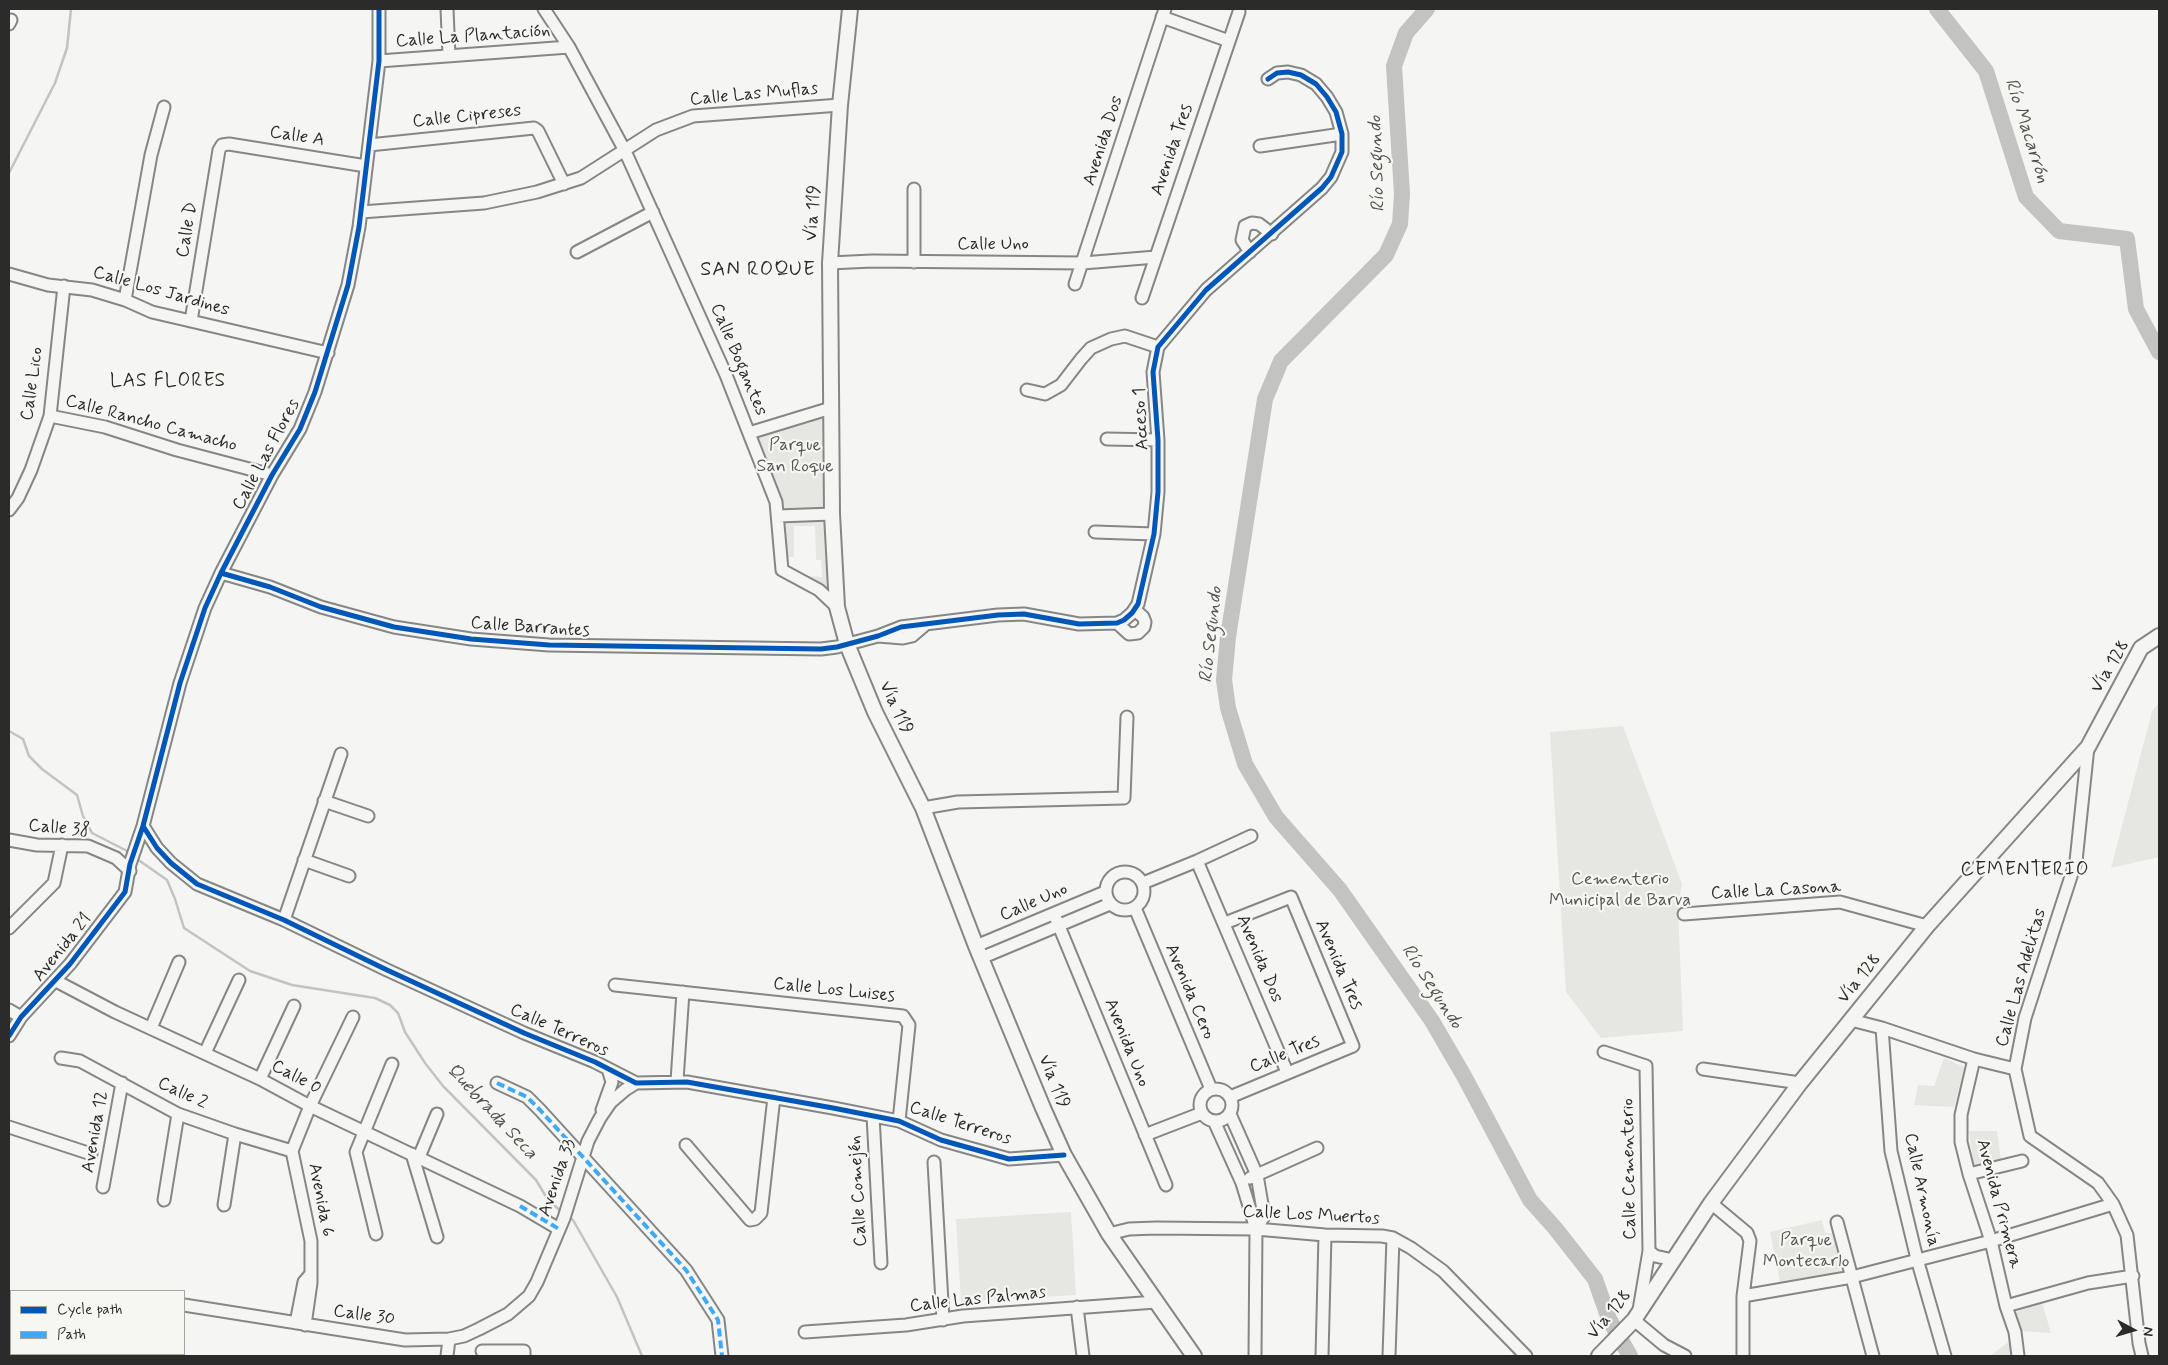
<!DOCTYPE html>
<meta charset="utf-8">
<style>
body{margin:0}
#map{position:relative;width:2168px;height:1365px;overflow:hidden;background:#f5f5f3;font-family:Mynerve,sans-serif}
canvas{display:block}
.frame{position:absolute;inset:0;border:10px solid #2b2b2b;pointer-events:none}
.legend{position:absolute;left:10px;top:1290px;width:175px;height:65px;box-sizing:border-box;background:#f6f6f2;border:1px solid #a5a5a2;margin:0;padding:6px 9px;list-style:none;font-size:15px;color:#2b2b2b}
.legend li{display:flex;align-items:center;gap:10px;height:25px}
.legend b{width:25px;border:1px solid #a5a5a2}
.north{position:absolute;left:2108px;top:1305px;width:50px;height:50px;-webkit-text-stroke:4px #f6f6f2;paint-order:stroke;rotate:96deg;font-size:14px;font-weight:700;line-height:20px;text-align:center;color:#2b2b2b}
.north::after{content:'';display:block;margin:auto;width:18px;height:22px;background:#2b2b2b;clip-path:polygon(50% 0,100% 100%,50% 72%,0 100%)}
</style>
<div id="map">
<canvas width="2168" height="1365"></canvas>
<div class="frame"></div>
<ul class="legend">
<li><b style="height:6px;background:#0057b8"></b>Cycle path</li>
<li><b style="height:6px;background:#3fa9f5"></b>Path</li>
</ul>
<div class="north">N</div>
</div>
<script>
const ctx = document.querySelector('canvas').getContext('2d');
ctx.lineJoin = 'round';
function paint(path, color) {
  ctx.fillStyle = color;
  ctx.fill(path, 'evenodd');
}
function toPath(rows) {
  const path = new Path2D();
  for (const r of rows) {
    if (r.length === 3) {
      path.moveTo(r[0] + r[2], r[1]);
      path.arc(r[0], r[1], r[2], 0, 2 * Math.PI);
      continue;
    }
    path.moveTo(r[0], r[1]);
    for (let i = 2; i < r.length; i += 2) path.lineTo(r[i], r[i + 1]);
  }
  return path;
}
function trace(path, color, width, dash) {
  ctx.strokeStyle = color;
  ctx.lineWidth = width;
  ctx.lineCap = dash ? 'butt' : 'round';
  ctx.setLineDash(dash || []);
  ctx.stroke(path);
}
function drawText(font, color, halo, rows, align = 'center') {
  ctx.font = font + ' Mynerve,sans-serif';
  ctx.lineWidth = 4.5;
  ctx.setLineDash([]);
  ctx.textBaseline = 'middle';
  ctx.strokeStyle = halo;
  ctx.fillStyle = color;
  for (const [text, x, y, turn = 0] of rows) {
    ctx.save();
    ctx.translate(x, y);
    ctx.rotate((+turn || 0) * Math.PI / 180);
    ctx.textAlign = isNaN(turn) ? turn : align;
    if (halo) ctx.strokeText(text, 0, 0);
    ctx.fillText(text, 0, 0);
    ctx.restore();
  }
}
paint(toPath([
 [825,416,826,512,783,513,757,435],
 [781,519,828,519,829,592,790,574,784,569],
 [794,526,815,526,816,560,821,560,822,577,794,575,794,569,786,567,785,557,794,557],
 [2159,703,2159,857,2111,868,2152,711],
 [1623,726,1682,884,1678,906,1683,1031,1601,1038,1566,992,1550,732],
 [1944,1058,1964,1067,1964,1069,1954,1107,1914,1105,1918,1085,1934,1086],
 [1969,1131,1997,1131,2001,1160,1974,1167],
 [1071,1212,1076,1295,961,1302,956,1219],
 [1822,1220,1825,1232,1833,1234,1841,1267,1839,1272,1780,1282,1770,1232],
 [2042,1302,2051,1333,2020,1331,2015,1315,2016,1312],
 [2011,1340,2013,1356,1990,1356]
]), '#e6e6e2');
trace(toPath([
 [9,173,55,83,67,48,71,9],
 [9,731,23,739,29,756,42,769,77,795,83,816,92,833,131,853],
 [137,859,167,880,175,899,184,928,250,971,292,985,375,998,390,1005,398,1013,405,1032,425,1063,443,1086,536,1180,548,1200,563,1213],
 [567,1216,573,1220,617,1297,642,1356]
]), '#c3c3c1', 2.5);
trace(toPath([
 [1427,9,1406,33,1394,66,1402,194,1400,224,1386,255,1281,361,1265,399,1228,637,1224,680,1228,708,1245,764,1276,817,1340,890,1432,1021,1464,1076,1530,1200,1555,1228,1595,1279,1609,1319,1630,1356],
 [1937,9,1986,71,2026,197,2059,231,2127,239,2136,309,2159,352]
]), '#c3c3c1', 16);
const minor = toPath([
 [447,9,449,56],
 [544,9,569,47,625,151,726,375,776,502,782,570,819,590,837,607],
 [1162,17,1229,41],
 [9,24,11,20],
 [379,61,569,47],
 [369,145,534,128,538,131,564,184],
 [1260,146,1342,134],
 [361,212,484,203,537,192,581,178,656,130,693,116,840,105],
 [577,252,653,212],
 [1250,252,1242,240,1245,226,1252,223,1259,224,1272,234],
 [914,262,914,189],
 [830,263,872,261,1083,263,1156,257],
 [9,274,48,285,92,290,125,300,152,312,328,353],
 [1075,284,1165,9],
 [1142,298,1239,12],
 [125,300,151,155,164,107],
 [191,321,219,150,222,145,229,144,366,166],
 [1027,390,1045,394,1061,385,1081,359,1091,348,1111,339,1125,336,1158,347],
 [50,416,105,427,177,450,272,475],
 [749,433,831,408],
 [1107,439,1158,440],
 [9,510,18,498,31,470,50,416,64,286],
 [778,516,832,514],
 [1095,532,1154,534],
 [221,573,270,587,321,607,394,627,471,639,549,645,821,649,837,647,878,636,901,627,998,615,1024,614,1079,624,1117,623,1124,620,1132,613,1138,604,1154,534,1158,492,1158,440,1153,372,1158,347,1206,290,1322,188,1331,177,1342,152,1342,134,1336,112,1327,97,1316,84,1301,75,1288,72,1277,73,1268,79],
 [1117,623,1129,634,1138,633,1144,627,1145,622,1143,617,1135,610],
 [878,636,903,638,912,636,926,624],
 [2088,747,2076,861,2025,1018,2015,1069,2030,1136,2098,1183,2113,1204,2127,1235,2139,1343,2142,1356],
 [324,801,368,816],
 [923,808,958,802,1124,798,1127,717],
 [143,826,157,848,171,863,197,884,284,920,387,970,524,1033,595,1062,636,1083,687,1082,833,1108,899,1121,941,1140,1009,1159,1064,1155],
 [9,840,37,845,88,846,116,858,130,871],
 [304,860,349,876],
 [1197,861,1287,1072],
 [1125,891,19],
 [1143,883,1197,861,1251,836],
 [1135,908,1211,1089],
 [1054,914,1166,1185],
 [1684,914,1840,902,1927,926],
 [284,920,341,754],
 [1225,923,1291,897,1353,1046,1230,1097],
 [9,928,54,883,62,845],
 [976,946,1105,892],
 [981,958,1110,904],
 [56,981,115,1012,260,1079,310,1106,520,1206,559,1229],
 [615,985,903,1016,909,1025,899,1121],
 [9,1010,21,1017],
 [1851,1020,1882,1028,1974,1059,2015,1069],
 [151,1028,179,962],
 [1882,1028,1891,1151,1917,1259,1945,1356],
 [9,1036,21,1017,70,964,125,892,130,864,143,826,180,683,205,608,221,573,272,475,300,429,315,392,348,285,359,227,379,61,379,9],
 [1604,1052,1646,1066,1649,1251,1639,1310],
 [205,1053,239,980],
 [61,1058,80,1061,178,1114,235,1134,292,1151],
 [1974,1059,1961,1115,1961,1142,1969,1174,1991,1241,2006,1306,2015,1332,2018,1356],
 [1703,1069,1800,1083],
 [260,1079,294,1006],
 [677,1081,683,992],
 [497,1083,527,1097,540,1110,686,1270,718,1320,722,1356],
 [1216,1105,16],
 [602,1110,612,1082,608,1069],
 [1230,1114,1257,1175,1264,1216,1256,1229],
 [873,1116,881,1263],
 [1214,1121,1242,1183,1256,1229,1255,1356],
 [9,1127,91,1154],
 [1145,1135,1202,1113],
 [686,1145,750,1220,755,1219,761,1213,774,1097],
 [412,1154,437,1237],
 [419,1157,437,1114],
 [934,1162,943,1320],
 [1969,1174,2022,1161],
 [1250,1178,1317,1148],
 [103,1187,122,1083],
 [164,1200,178,1114],
 [1711,1203,1747,1233,1750,1241,1743,1296,1743,1356],
 [224,1205,235,1134],
 [1837,1222,1873,1356],
 [376,1234,356,1152,392,1064],
 [1109,1234,1129,1229,1156,1228,1256,1229,1325,1235,1382,1236,1393,1238,1411,1248,1443,1271,1526,1356],
 [1649,1251,1655,1256,1673,1260],
 [1743,1296,1852,1277,1991,1241,2113,1204],
 [184,1305,405,1340,449,1339,464,1336,479,1329,508,1314,529,1296,537,1282,564,1218,588,1141,600,1118,611,1102,625,1090,636,1083],
 [2006,1306,2088,1283,2133,1276],
 [1077,1307,1083,1356],
 [9,1312,11,1312],
 [1634,1320,1664,1345,1685,1356],
 [296,1323,304,1282,310,1275],
 [305,1325,311,1283,311,1241,292,1151,310,1106,353,1017],
 [805,1332,906,1325,963,1316,1156,1302],
 [482,1351,524,1351,524,1356],
 [154,1354,154,1356],
 [447,1356,449,1339],
 [1322,1356,1325,1235],
 [1389,1356,1393,1238]
]);
const major = toPath([
 [850,9,840,105,830,263,832,514,837,607,847,644,856,666,875,712,923,808,976,946,1043,1108,1064,1155,1109,1234,1194,1356],
 [1599,1356,1634,1320,1711,1203,1800,1083,1927,926,2088,747,2141,648,2159,636]
]);
trace(minor, '#868685', 15);
trace(major, '#868685', 18);
trace(minor, '#f5f5f3', 11);
trace(major, '#f5f5f3', 14);
trace(toPath([
 [497,1083,527,1097,540,1110,686,1270,718,1320,722,1356],
 [520,1206,559,1229]
]), '#3fa9f5', 4, [8, 4]);
trace(toPath([
 [221,573,270,587,321,607,394,627,471,639,549,645,821,649,837,647,878,636,901,627,998,615,1024,614,1079,624,1117,623,1124,620,1132,613,1138,604,1154,534,1158,492,1158,440,1153,372,1158,347,1206,290,1322,188,1331,177,1342,152,1342,134,1336,112,1327,97,1316,84,1301,75,1288,72,1277,73,1268,79],
 [143,826,157,848,171,863,197,884,284,920,387,970,524,1033,595,1062,636,1083,687,1082,833,1108,899,1121,941,1140,1009,1159,1064,1155],
 [9,1036,21,1017,70,964,125,892,130,864,143,826,180,683,205,608,221,573,272,475,300,429,315,392,348,285,359,227,379,61,379,9]
]), '#0057b8', 5);
drawText('18px', '#2b2b2b', '#f6f6f2', [
 ["Calle La Plantación",473,37,-4],
 ["Calle Las Muflas",754,95,-5],
 ["Calle Cipreses",467,117,-6],
 ["Calle A",297,137,9],
 ["Avenida Dos",1104,141,-72],
 ["Avenida Tres",1173,150,-71],
 ["Vía 119",814,213,-86],
 ["Calle D",188,230,-81],
 ["Calle Uno",993,245],
 ["Calle Los Jardines",161,292,16],
 ["Calle Bogantes",738,360,67],
 ["Calle Lico",33,384,-82],
 ["Acceso 1",1142,419,-93],
 ["Calle Rancho Camacho",151,424,15],
 ["Calle Las Flores",267,455,-62],
 ["Calle Barrantes",530,628,4],
 ["Vía 128",2111,667,-59],
 ["Vía 119",895,708,65],
 ["Calle 38",59,829,5],
 ["Calle La Casona",1776,891,-3],
 ["Calle Uno",1034,903,-23],
 ["Avenida 21",63,948,-51],
 ["Avenida Dos",1259,959,67],
 ["Avenida Tres",1338,965,67],
 ["Calle Las Adelitas",2022,978,-74],
 ["Vía 128",1860,979,-51],
 ["Calle Los Luises",834,991,6],
 ["Avenida Cero",1189,992,67],
 ["Calle Terreros",559,1031,24],
 ["Avenida Uno",1126,1043,68],
 ["Calle Tres",1285,1055,-22],
 ["Calle 0",296,1078,28],
 ["Vía 119",1053,1082,68],
 ["Calle 2",182,1094,25],
 ["Calle Terreros",960,1124,18],
 ["Avenida 12",96,1132,-80],
 ["Calle Cementerio",1630,1169,-91],
 ["Avenida 33",558,1178,-71],
 ["Calle Armonía",1921,1190,78],
 ["Calle Comején",859,1191,-93],
 ["Avenida 6",320,1200,79],
 ["Avenida Primera",1998,1204,75],
 ["Calle Los Muertos",1311,1216,3],
 ["Calle Las Palmas",978,1300,-6],
 ["Vía 128",1610,1315,-50],
 ["Calle 30",364,1316,8]
]);
drawText('18px', '#565656', '#f6f6f2', [
 ["Parque",795,446],
 ["San Roque",795,467],
 ["Cementerio",1620,880],
 ["Municipal de Barva",1620,901],
 ["Parque",1806,1241],
 ["Montecarlo",1806,1262]
]);
drawText('italic 19px', '#525251', '#f6f6f2', [
 ["Río Macarrón",2026,131,72],
 ["Río Segundo",1378,164,-92],
 ["Río Segundo",1212,635,-84],
 ["Río Segundo",1431,987,57],
 ["Quebrada Seca",491,1112,47]
]);
ctx.letterSpacing = '1px';
drawText('19px', '#2b2b2b', '#f6f6f2', [
 ["LAS FLORES",168,382],
 ["CEMENTERIO",2025,871]
]);
ctx.letterSpacing = '0px';
ctx.letterSpacing = '1px';
drawText('20px', '#2b2b2b', '#f6f6f2', [
 ["SAN ROQUE",758,271]
]);
ctx.letterSpacing = '0px';
</script>
